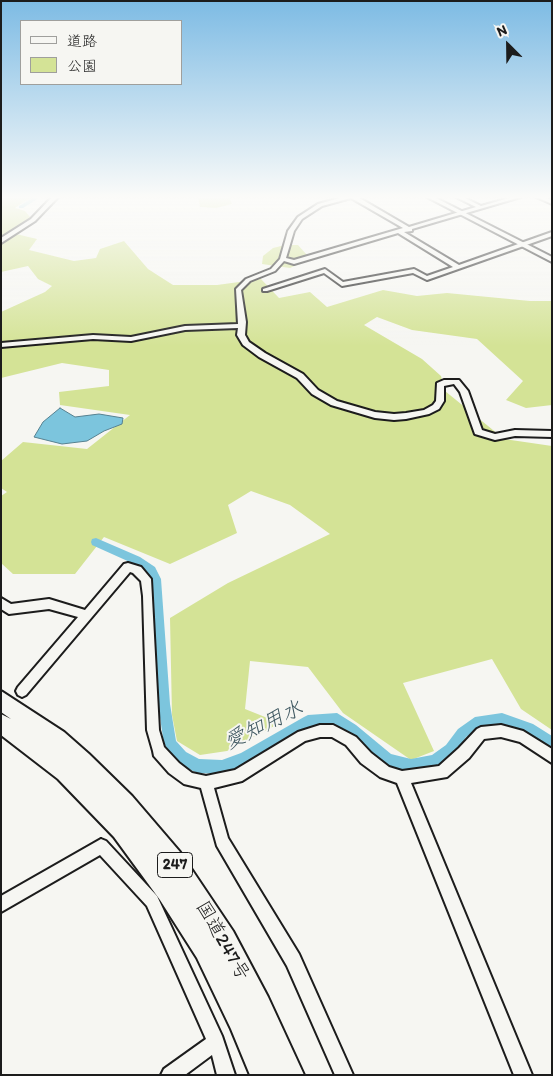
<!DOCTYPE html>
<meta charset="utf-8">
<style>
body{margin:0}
#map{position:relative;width:553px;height:1076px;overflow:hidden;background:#f6f6f2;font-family:Itim,"Klee One",sans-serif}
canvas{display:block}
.frame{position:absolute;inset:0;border:2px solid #1c1c1c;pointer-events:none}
.legend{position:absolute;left:20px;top:20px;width:162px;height:65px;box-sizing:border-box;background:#f6f6f2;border:1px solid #9f9f9c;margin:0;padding:6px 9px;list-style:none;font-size:15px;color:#1c1c1c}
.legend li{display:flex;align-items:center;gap:10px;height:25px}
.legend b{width:25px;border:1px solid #9f9f9c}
.north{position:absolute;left:483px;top:20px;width:50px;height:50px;-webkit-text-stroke:4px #f6f6f2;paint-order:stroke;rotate:337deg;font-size:14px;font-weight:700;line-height:20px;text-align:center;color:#1c1c1c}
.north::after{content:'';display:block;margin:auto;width:18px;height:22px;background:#1c1c1c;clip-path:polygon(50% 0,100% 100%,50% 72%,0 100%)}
</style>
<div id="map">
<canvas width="553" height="1076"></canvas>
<div class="frame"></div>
<ul class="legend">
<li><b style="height:6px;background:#f6f6f2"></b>道路</li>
<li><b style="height:14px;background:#d4e396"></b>公園</li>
</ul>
<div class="north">N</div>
</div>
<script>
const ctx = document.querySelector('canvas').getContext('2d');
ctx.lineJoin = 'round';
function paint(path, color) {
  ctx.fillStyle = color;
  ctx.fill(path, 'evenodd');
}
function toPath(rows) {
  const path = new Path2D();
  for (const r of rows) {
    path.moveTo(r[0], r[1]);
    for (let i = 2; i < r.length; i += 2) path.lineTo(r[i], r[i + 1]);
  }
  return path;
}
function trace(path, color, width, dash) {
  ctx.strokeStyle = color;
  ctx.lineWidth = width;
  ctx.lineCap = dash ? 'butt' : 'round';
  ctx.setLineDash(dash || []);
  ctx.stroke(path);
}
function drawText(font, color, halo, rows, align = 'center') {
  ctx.font = font + ' Itim,"Klee One",sans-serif';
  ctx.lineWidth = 4;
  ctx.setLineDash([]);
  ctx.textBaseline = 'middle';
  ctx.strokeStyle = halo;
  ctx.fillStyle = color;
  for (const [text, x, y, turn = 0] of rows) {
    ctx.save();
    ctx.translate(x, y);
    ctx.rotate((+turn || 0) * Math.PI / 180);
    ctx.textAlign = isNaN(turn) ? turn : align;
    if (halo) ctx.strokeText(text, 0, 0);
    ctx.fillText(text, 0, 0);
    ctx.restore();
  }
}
paint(toPath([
 [1,196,32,196,15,208,25,211,31,218,12,233,37,239,29,250,74,261,96,258,100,249,124,241,148,269,173,285,217,285,261,279,279,298,310,292,327,307,383,290,417,296,447,293,530,301,552,301,552,405,526,408,506,400,523,381,477,339,412,330,377,317,364,325,422,359,441,376,445,391,504,439,552,446,552,730,521,709,492,659,403,683,434,751,411,760,343,713,308,667,250,661,245,709,280,723,227,751,200,755,177,741,172,715,170,618,228,583,330,534,290,505,251,491,228,505,237,533,170,564,104,537,75,574,13,574,1,563,1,496,7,492,1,488,1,461,23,442,87,449,130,415,60,405,59,392,109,386,109,370,62,363,1,378,1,312,45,292,52,286,38,279,28,266,1,272],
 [198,196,229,196,232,204,216,208,200,207],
 [285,245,298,245,307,255,306,261,290,268,262,264,263,256,273,248]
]), '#d4e396');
const water = toPath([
 [60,408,75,417,99,414,123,418,122,424,104,431,87,441,62,444,34,437,43,422,60,408]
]);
paint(water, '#7cc5dd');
trace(water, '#568190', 1);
paint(toPath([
 [36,196,42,196,23,208,19,208,19,206,36,196],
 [96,538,140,557,155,567,161,579,170,704,176,741,186,752,199,759,222,760,241,753,304,717,308,715,337,713,356,725,391,754,411,759,432,755,446,745,458,729,475,717,502,713,533,724,552,736,552,750,525,733,502,725,481,727,466,737,456,753,440,766,411,773,382,764,348,733,335,725,310,727,250,763,222,774,198,773,193,771,176,762,164,744,158,704,151,579,147,573,132,563,92,545,91,542,92,539,96,538]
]), '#7cc5dd');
const minor = toPath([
 [347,196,356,196,409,227,476,207,454,196,461,196,481,206,516,196,524,196,412,229,412,231,404,232,459,265,552,232,552,236,427,280,413,273,342,286,324,273,267,291,263,291,263,289,325,269,343,282,414,269,427,276,453,267,398,233,294,264,284,261,275,271,250,281,241,290,246,322,245,335,249,342,265,353,303,374,318,390,337,401,375,412,394,414,406,413,424,410,433,405,436,401,437,383,444,380,459,380,468,391,482,430,495,434,515,430,552,431,552,437,515,436,495,440,475,434,460,392,454,384,444,386,444,401,439,409,429,414,406,419,394,420,375,418,331,405,312,394,297,378,259,357,243,345,237,335,238,328,185,330,131,341,93,339,1,347,1,343,93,335,131,337,185,326,238,324,236,289,246,279,271,269,280,259,288,231,298,217,318,204,347,196],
 [351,198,403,228,294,260,286,258,294,231,302,219,322,206,351,198],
 [534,196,541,196,552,200,552,204,534,196],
 [128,563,141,567,151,579,159,730,164,747,179,763,192,773,206,776,235,770,298,732,320,725,333,725,356,737,371,753,389,767,402,771,439,766,459,748,477,729,481,727,501,725,523,731,552,749,552,763,520,742,501,737,484,739,469,758,447,777,411,783,532,1075,514,1075,397,783,380,777,361,763,346,745,332,737,320,737,305,741,242,781,214,788,228,838,299,954,353,1075,335,1075,287,966,217,846,201,788,184,784,169,773,154,756,153,751,147,730,143,596,141,581,133,573,130,572,26,695,22,697,18,695,16,691,18,687,78,617,49,609,9,614,1,609,1,598,11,604,49,599,85,610,124,564,128,563],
 [101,839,106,841,157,896,222,1036,235,1075,217,1075,212,1055,185,1075,161,1075,164,1069,206,1039,147,906,100,855,1,912,1,896,101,839]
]);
const tertiary = toPath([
 [53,196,59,196,35,221,1,243,1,238,31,219,53,196],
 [425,196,432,196,552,257,552,262,425,196]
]);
const trunk = toPath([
 [1,691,64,732,89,754,132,796,180,852,233,931,268,997,304,1075,250,1075,231,1029,197,958,160,900,114,837,58,779,1,735,1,714,11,719,1,712,1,691]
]);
trace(minor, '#1c1c1c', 4);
trace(tertiary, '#1c1c1c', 4);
trace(trunk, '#1c1c1c', 4);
paint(minor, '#f6f6f2');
paint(tertiary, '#f6f6f2');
paint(trunk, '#f6f6f2');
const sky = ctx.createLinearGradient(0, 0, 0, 346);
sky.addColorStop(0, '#7dbbe4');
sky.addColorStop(0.57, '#fbfbf9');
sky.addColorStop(1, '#fbfbf900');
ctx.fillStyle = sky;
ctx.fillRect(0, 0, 553, 346);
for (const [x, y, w] of [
 [175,865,35]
]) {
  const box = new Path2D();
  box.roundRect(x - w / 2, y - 12.5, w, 25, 4);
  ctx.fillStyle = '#f6f6f2';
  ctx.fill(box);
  trace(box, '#1c1c1c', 1);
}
drawText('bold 15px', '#1c1c1c', null, [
 ["247",175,865]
]);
drawText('19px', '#1c1c1c', '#f6f6f2', [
 ["国道247号",222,941,60]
]);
drawText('italic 21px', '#3e5760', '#f6f6f2', [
 ["愛知用水",264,726,-26]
]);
</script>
